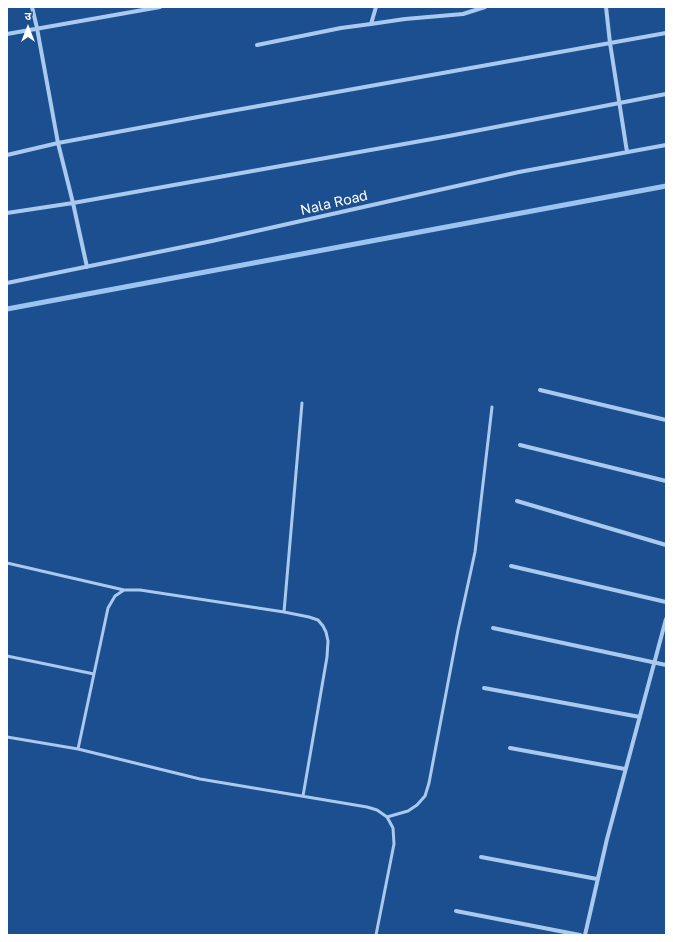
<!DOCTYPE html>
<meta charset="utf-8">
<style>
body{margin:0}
#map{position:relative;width:673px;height:942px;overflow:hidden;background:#1b4f8f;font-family:"Golos Text","Noto Sans Devanagari",sans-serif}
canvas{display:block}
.frame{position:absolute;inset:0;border:8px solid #fff;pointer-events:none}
.north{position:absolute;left:8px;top:8px;width:40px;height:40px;-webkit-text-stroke:3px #1b4f8f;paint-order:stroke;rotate:0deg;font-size:11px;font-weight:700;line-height:16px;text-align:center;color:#fff}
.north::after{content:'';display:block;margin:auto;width:14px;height:18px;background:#fff;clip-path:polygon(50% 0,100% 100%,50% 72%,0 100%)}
</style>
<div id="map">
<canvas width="673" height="942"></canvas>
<div class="frame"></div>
<div class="north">उ</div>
</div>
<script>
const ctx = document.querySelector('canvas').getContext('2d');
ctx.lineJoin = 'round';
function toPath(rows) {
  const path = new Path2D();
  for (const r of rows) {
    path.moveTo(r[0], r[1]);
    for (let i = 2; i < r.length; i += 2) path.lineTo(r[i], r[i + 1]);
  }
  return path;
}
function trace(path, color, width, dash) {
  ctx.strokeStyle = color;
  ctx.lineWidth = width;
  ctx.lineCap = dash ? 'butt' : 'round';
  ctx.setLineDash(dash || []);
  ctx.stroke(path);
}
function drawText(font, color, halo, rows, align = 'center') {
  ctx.font = font + ' "Golos Text",sans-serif';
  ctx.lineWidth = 3;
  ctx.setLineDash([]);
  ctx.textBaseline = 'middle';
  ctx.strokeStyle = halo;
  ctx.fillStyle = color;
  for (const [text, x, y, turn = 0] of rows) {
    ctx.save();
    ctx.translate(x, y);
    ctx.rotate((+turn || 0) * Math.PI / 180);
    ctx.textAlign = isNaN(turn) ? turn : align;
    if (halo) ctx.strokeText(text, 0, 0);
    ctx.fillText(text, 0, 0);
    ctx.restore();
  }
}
trace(toPath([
 [7,309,666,186]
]), '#9cc4f0', 5);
trace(toPath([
 [7,563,124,590],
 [284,612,302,403],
 [7,656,94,674],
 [7,737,78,749,200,779,367,807,377,810,387,817,393,828,394,844,376,935],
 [78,749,108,608,115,596,124,590,140,590,284,612,309,617,318,620,323,626,326,632,328,641,327,657,303,796],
 [387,817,408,811,417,805,425,796,429,783,458,630,475,552,492,407]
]), '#a9c9ee', 3);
trace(toPath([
 [32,7,37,28,58,143,73,203,87,267],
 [606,7,610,43,627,152],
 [371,24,376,7],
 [7,34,160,7],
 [257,45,341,28,371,24,405,19,463,14,485,7],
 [7,155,58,143,214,114,666,33],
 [7,213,73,203,449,136,666,94],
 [7,283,212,241,519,172,666,145],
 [540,390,666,420],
 [520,445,666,481],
 [517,501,666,545],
 [511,566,666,602],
 [493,628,666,665],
 [484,688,640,717],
 [510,748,625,769],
 [481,857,597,879],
 [456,911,580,935],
 [585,935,607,839,666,619]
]), '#a9c9ee', 4);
drawText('14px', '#fff', '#1b4f8f', [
 ["Nala Road",334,203,-13]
]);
</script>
